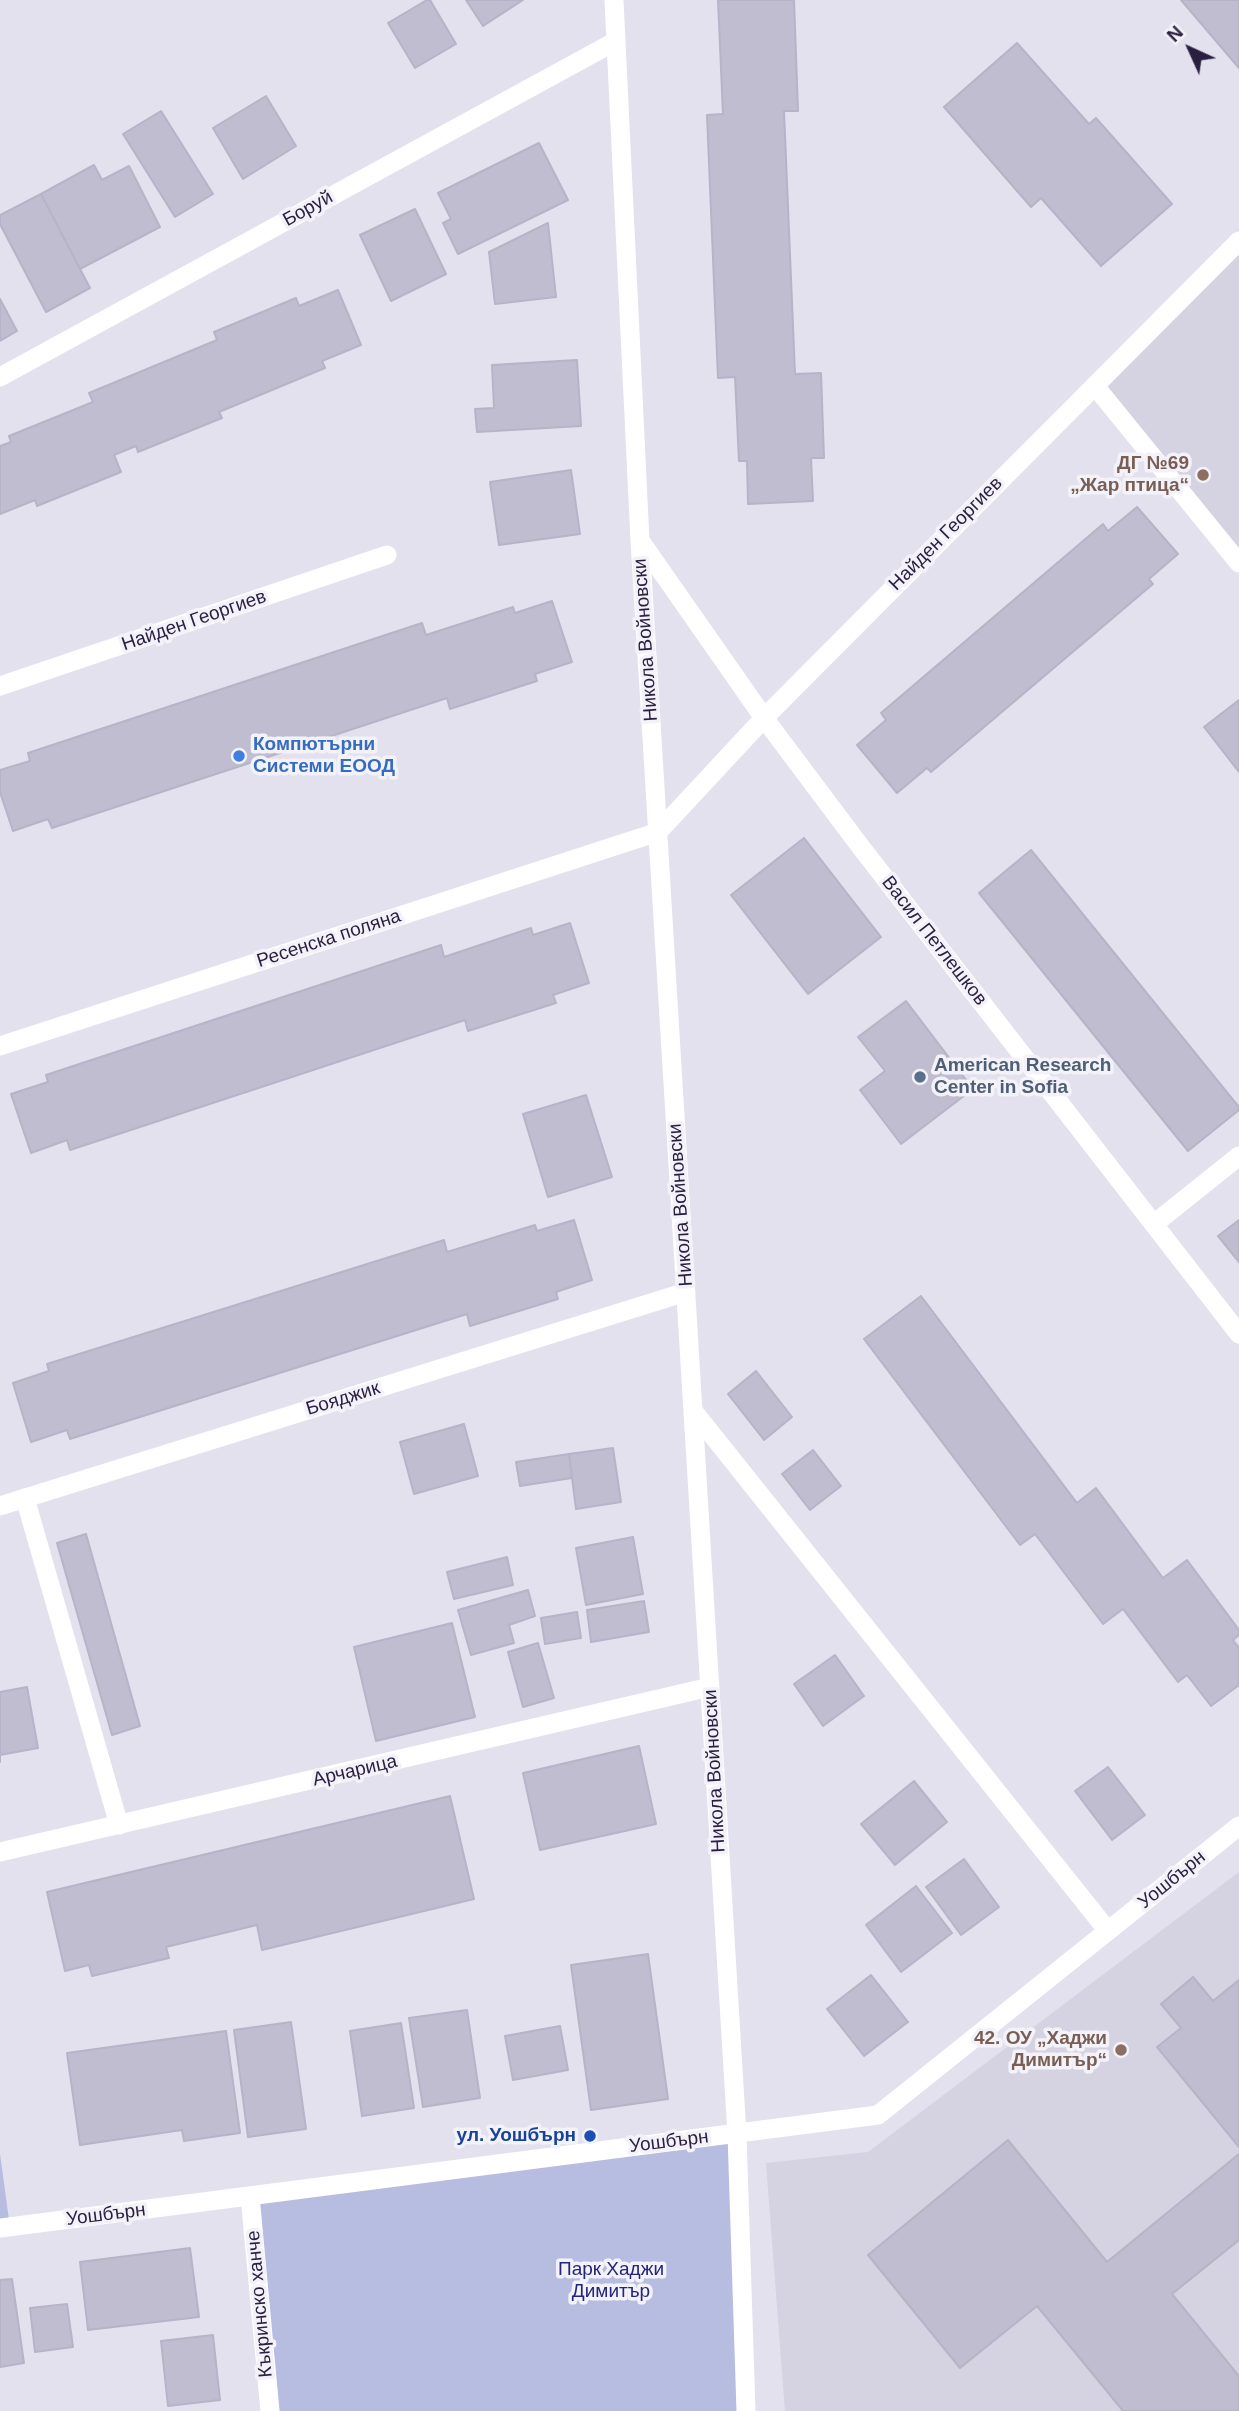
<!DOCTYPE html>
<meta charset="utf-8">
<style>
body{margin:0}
#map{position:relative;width:1239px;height:2411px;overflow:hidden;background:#e3e1ed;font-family:Arial,sans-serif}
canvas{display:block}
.north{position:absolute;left:1155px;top:14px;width:70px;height:70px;-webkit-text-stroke:5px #f3f2f9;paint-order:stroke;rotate:315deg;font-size:19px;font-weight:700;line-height:28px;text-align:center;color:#2a1f40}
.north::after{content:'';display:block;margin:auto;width:24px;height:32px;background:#2a1f40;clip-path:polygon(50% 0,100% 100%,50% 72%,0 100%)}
</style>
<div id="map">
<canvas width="1239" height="2411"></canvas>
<div class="north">N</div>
</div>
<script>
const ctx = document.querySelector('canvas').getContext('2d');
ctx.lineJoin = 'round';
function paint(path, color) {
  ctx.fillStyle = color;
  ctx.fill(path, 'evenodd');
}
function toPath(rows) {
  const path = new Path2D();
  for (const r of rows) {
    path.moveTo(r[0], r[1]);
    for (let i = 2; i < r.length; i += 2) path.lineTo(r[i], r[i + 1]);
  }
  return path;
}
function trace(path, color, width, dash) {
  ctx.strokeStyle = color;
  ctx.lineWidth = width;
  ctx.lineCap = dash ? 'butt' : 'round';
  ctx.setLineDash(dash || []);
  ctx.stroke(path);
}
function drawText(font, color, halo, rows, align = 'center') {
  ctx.font = font + ' Arial,sans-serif';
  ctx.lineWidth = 7;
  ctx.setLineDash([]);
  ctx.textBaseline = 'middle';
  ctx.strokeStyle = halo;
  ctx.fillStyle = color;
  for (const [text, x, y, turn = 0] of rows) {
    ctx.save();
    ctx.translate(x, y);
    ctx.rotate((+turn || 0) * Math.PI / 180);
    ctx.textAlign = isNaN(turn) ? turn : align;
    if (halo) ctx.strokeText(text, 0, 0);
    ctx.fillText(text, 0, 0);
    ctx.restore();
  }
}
paint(toPath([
 [1239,241,1239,563,1095,386],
 [1239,1872,1239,2411,785,2411,766,2163,868,2152]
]), '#d5d2e1');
paint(toPath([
 [737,2134,746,2411,269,2411,250,2196],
 [0,2154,10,2227,0,2228]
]), '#b7bce1');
const building = toPath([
 [427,0,430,0,456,44,415,68,388,23,427,0],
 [466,0,523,0,483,26,466,0],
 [718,0,794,0,798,111,784,111,795,374,821,373,824,458,811,458,813,501,748,504,747,461,739,461,735,377,718,378,707,115,723,114,718,0],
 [1181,0,1239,0,1239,68,1181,0],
 [1017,43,1089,124,1096,118,1172,204,1101,266,1041,198,1031,207,944,107,1017,43],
 [266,96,296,146,243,179,213,128,266,96],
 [161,111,213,194,175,217,123,134,161,111],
 [539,143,568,200,458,254,443,223,451,219,438,193,539,143],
 [94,165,102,180,129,166,160,227,80,269,41,194,94,165],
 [41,194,90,288,46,312,0,224,0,215,41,194],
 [415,209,446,274,391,301,360,235,415,209],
 [548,223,556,297,495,304,489,252,548,223],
 [338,290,361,345,322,361,325,368,219,412,222,418,138,452,136,446,114,455,121,472,37,506,35,500,0,514,0,446,11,442,9,436,93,402,89,393,217,340,214,332,296,298,299,306,338,290],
 [0,299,17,331,0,341,0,299],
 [577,360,581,426,477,432,475,409,494,408,492,365,577,360],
 [571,470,580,534,499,545,490,482,571,470],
 [1137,507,1178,554,1149,579,1153,584,931,772,927,768,897,793,857,745,886,720,881,713,1103,524,1108,531,1137,507],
 [552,601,572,662,535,674,537,681,450,709,447,698,52,828,48,819,13,831,0,792,0,770,30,761,28,753,422,623,426,635,513,607,515,613,552,601],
 [1239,700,1239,772,1204,727,1239,700],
 [804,838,881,937,808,994,731,895,804,838],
 [1031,850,1239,1107,1239,1110,1188,1151,979,893,1031,850],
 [570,923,589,983,553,995,556,1003,468,1031,465,1020,70,1150,67,1140,31,1153,11,1094,48,1082,46,1075,441,945,444,957,531,928,533,935,570,923],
 [906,1001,973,1089,901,1144,860,1090,885,1071,858,1037,906,1001],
 [586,1095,612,1177,548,1197,523,1114,586,1095],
 [574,1220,592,1280,556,1292,558,1299,470,1326,467,1314,70,1439,67,1430,31,1442,13,1383,49,1371,47,1364,444,1240,447,1252,535,1225,537,1231,574,1220],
 [1239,1220,1239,1262,1218,1236,1239,1220],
 [921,1296,1077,1503,1096,1488,1163,1578,1187,1560,1239,1630,1239,1635,1233,1640,1239,1648,1239,1685,1211,1706,1187,1675,1178,1682,1123,1609,1103,1624,1035,1534,1020,1545,864,1339,921,1296],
 [756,1371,792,1417,764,1440,728,1394,756,1371],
 [464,1424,478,1476,414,1494,400,1442,464,1424],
 [613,1448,621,1502,576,1509,569,1454,613,1448],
 [813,1450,841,1486,810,1510,782,1474,813,1450],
 [569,1454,572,1478,520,1486,516,1462,569,1454],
 [86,1534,140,1726,112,1735,57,1543,86,1534],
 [633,1537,643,1594,586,1605,576,1548,633,1537],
 [507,1557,513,1585,454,1599,447,1572,507,1557],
 [528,1590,535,1616,509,1625,514,1643,471,1655,458,1610,528,1590],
 [644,1601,649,1632,591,1642,587,1610,644,1601],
 [577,1612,581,1638,545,1644,541,1618,577,1612],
 [452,1623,475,1717,376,1741,354,1647,452,1623],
 [538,1643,554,1698,523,1707,508,1652,538,1643],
 [835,1655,864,1696,823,1726,794,1684,835,1655],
 [27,1687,38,1748,0,1755,0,1762,0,1692,27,1687],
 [639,1746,656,1824,540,1850,523,1773,639,1746],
 [1108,1767,1145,1815,1112,1840,1075,1791,1108,1767],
 [914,1781,947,1822,895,1865,861,1824,914,1781],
 [450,1796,474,1899,262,1950,257,1925,166,1947,169,1958,92,1976,89,1965,65,1971,47,1892,450,1796],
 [964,1859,999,1907,961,1935,926,1887,964,1859],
 [916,1886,952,1933,901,1972,866,1925,916,1886],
 [648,1954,668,2099,591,2110,571,1965,648,1954],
 [871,1975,908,2022,864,2056,827,2009,871,1975],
 [1193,1977,1213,2001,1239,1980,1239,2147,1157,2047,1181,2028,1161,2004,1193,1977],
 [467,2010,480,2098,423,2107,409,2018,467,2010],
 [291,2022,306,2129,248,2137,234,2030,291,2022],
 [401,2023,414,2108,362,2116,350,2031,401,2023],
 [560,2026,568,2070,513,2080,505,2036,560,2026],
 [226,2031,240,2133,184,2141,182,2130,80,2145,67,2053,226,2031],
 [1008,2140,1107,2262,1239,2154,1239,2240,1172,2294,1239,2376,1239,2411,1123,2411,1037,2306,960,2368,868,2255,1008,2140],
 [190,2248,199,2317,88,2330,80,2262,190,2248],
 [12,2279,24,2363,0,2367,0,2280,12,2279],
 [67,2304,73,2347,35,2352,30,2308,67,2304],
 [213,2335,220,2400,168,2406,161,2341,213,2335]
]);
paint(building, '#bfbdcf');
trace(building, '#b7b3c8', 2);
trace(toPath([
 [1154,1224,1239,1156],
 [694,1412,1108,1931],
 [25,1498,119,1825]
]), '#fff', 19);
trace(toPath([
 [614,0,640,541,737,2134,746,2411],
 [0,377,616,41],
 [1095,386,1239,563],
 [641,542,764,718,860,846,1239,1334],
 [0,686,387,555],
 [0,1046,658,832,764,718,1239,241],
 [0,1506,686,1292],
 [0,1852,710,1687],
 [250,2196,270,2411],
 [0,2228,878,2115,1239,1826]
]), '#fff', 19);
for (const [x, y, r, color] of [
 [1203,475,7,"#8d6e63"],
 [239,756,7,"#3f7fe0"],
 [920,1077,7,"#5c6f8a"],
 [1121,2050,7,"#8d6e63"],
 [590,2136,7,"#1a4fb4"]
]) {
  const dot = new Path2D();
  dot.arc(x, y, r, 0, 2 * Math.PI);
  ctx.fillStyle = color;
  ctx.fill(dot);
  trace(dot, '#f3f2f9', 2.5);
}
drawText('19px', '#2a1f40', '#f3f2f9', [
 ["Боруй",308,209,-29],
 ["Найден Георгиев",946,534,-45],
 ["Найден Георгиев",194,621,-19],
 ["Никола Войновски",646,640,-94],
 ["Ресенска поляна",329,939,-18],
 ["Васил Петлешков",934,941,52],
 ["Никола Войновски",681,1205,-94],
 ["Бояджик",343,1399,-17],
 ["Арчарица",355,1771,-13],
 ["Никола Войновски",715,1771,-93],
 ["Уошбърн",1172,1880,-39],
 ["Уошбърн",669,2142,-7],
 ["Уошбърн",106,2215,-7],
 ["Къкринско ханче",260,2304,-95]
]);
drawText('bold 19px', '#785e54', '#f3f2f9', [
 ["ДГ №69",1189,464],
 ["„Жар птица“",1189,486],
 ["42. ОУ „Хаджи",1107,2039],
 ["Димитър“",1107,2061]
], 'right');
drawText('bold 19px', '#366cbe', '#f3f2f9', [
 ["Компютърни",253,745],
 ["Системи ЕООД",253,767]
], 'left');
drawText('bold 19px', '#4e5e75', '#f3f2f9', [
 ["American Research",934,1066],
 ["Center in Sofia",934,1088]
], 'left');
drawText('bold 19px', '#164399', '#f3f2f9', [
 ["ул. Уошбърн",576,2136]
], 'right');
drawText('19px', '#24257c', '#f3f2f9', [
 ["Парк Хаджи",611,2270],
 ["Димитър",611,2292]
]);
</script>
